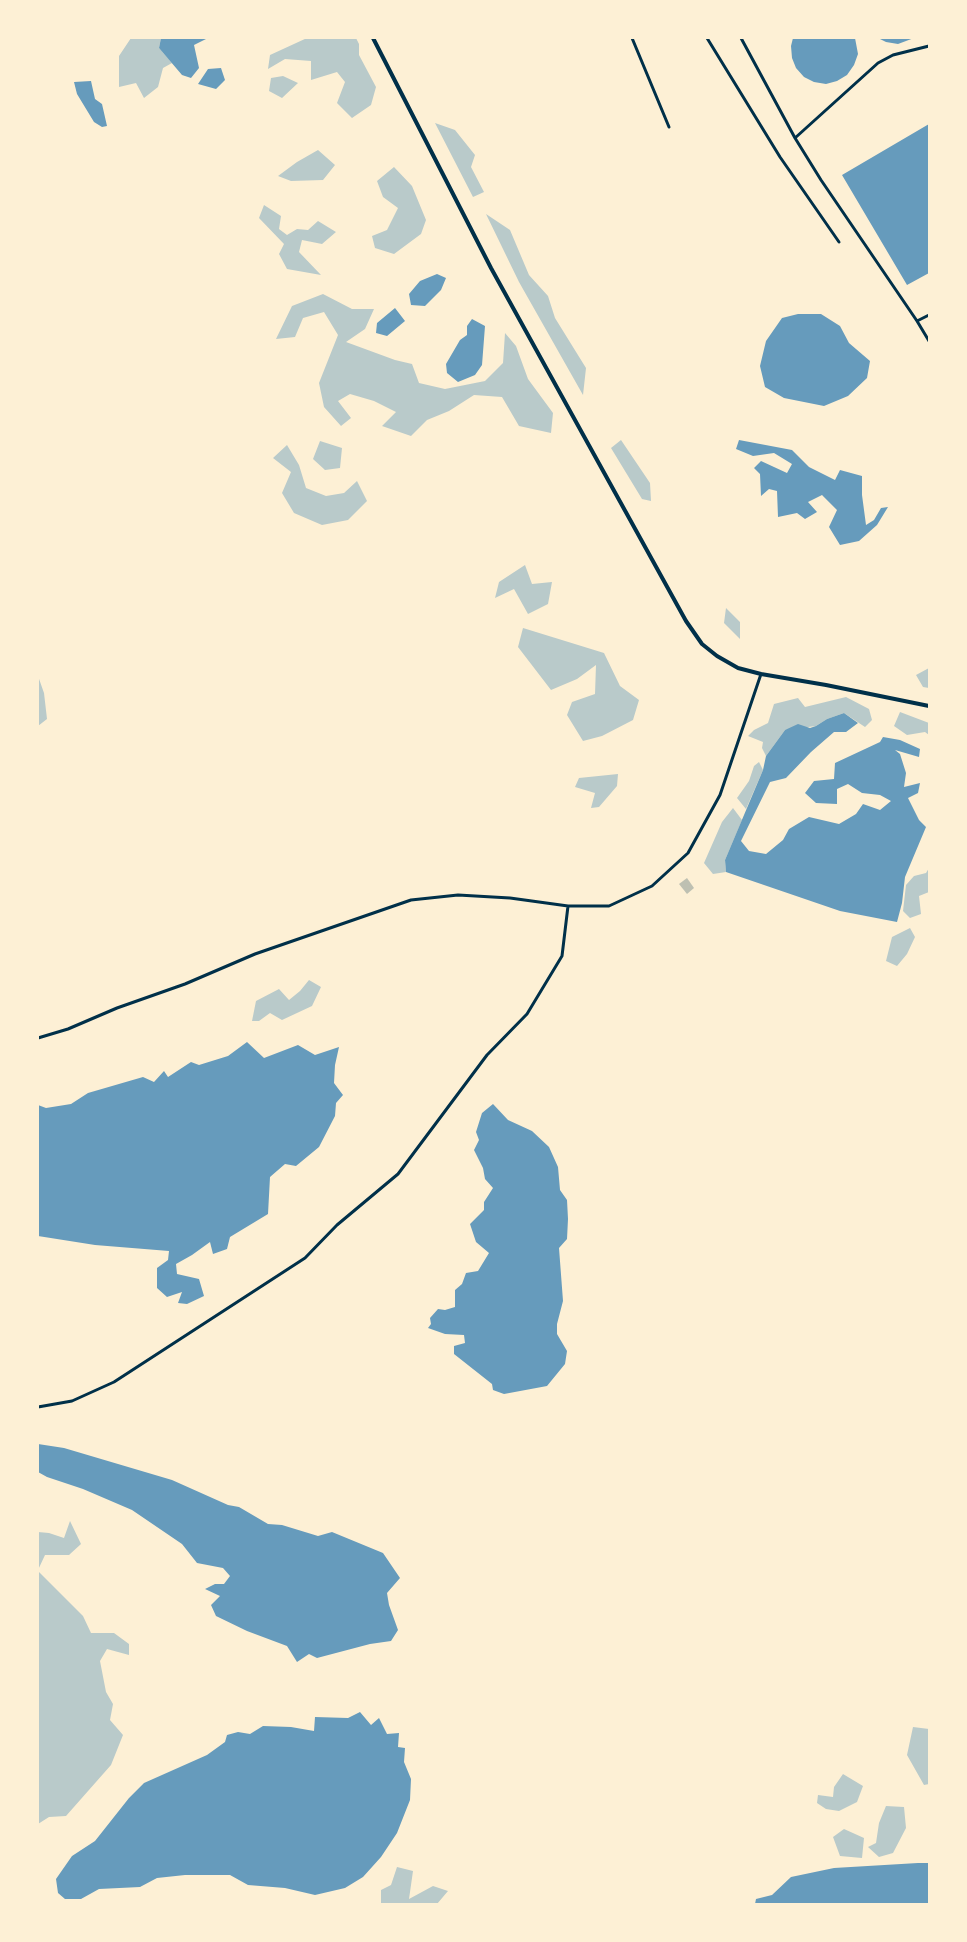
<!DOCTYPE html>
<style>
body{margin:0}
#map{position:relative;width:967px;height:1942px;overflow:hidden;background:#fdf0d5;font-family:"Source Serif 4",serif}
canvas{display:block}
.frame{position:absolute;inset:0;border:39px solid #fdf0d5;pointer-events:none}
</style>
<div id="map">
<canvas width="967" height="1942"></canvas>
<div class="frame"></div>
</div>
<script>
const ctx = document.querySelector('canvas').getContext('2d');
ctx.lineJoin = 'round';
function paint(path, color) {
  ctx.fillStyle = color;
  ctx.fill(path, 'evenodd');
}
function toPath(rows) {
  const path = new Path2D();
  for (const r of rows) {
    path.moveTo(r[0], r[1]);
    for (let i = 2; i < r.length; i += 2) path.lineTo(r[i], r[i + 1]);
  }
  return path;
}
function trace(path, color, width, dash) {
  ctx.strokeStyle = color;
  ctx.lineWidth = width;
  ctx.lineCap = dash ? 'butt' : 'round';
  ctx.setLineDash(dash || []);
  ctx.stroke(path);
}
paint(toPath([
 [131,38,161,38,159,48,172,63,163,68,158,87,144,98,136,83,119,87,119,56],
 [307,38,356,38,359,44,359,55,376,87,371,105,352,118,337,103,345,82,337,72,311,80,311,61,285,59,268,69,270,55],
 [283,76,298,83,282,98,269,91,271,78],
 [435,123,455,130,475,155,471,167,484,192,473,197],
 [318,150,335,165,323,180,291,181,278,176,297,162],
 [394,167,412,186,426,220,421,234,394,254,375,248,372,236,387,230,398,208,383,197,377,181],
 [264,205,281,216,279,229,287,235,297,229,308,230,318,221,336,232,322,244,302,240,299,252,321,275,287,269,279,254,284,244,259,218],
 [486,214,510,230,529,275,548,296,555,318,586,368,583,395,519,282],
 [323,294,352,309,374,309,365,329,346,342,395,360,412,364,419,383,445,389,485,381,503,363,505,333,516,346,528,379,553,413,551,433,519,426,502,397,474,395,449,411,427,420,411,436,382,426,396,412,374,401,350,394,338,401,351,418,341,426,324,407,319,383,338,335,324,312,303,318,295,337,276,339,292,306],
 [621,440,650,483,651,501,642,499,611,448],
 [320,441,342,448,340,468,325,470,313,459],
 [287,445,299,465,306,488,326,496,344,493,357,481,367,501,348,520,322,525,294,513,282,493,291,472,273,458],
 [525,565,532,584,552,582,548,604,528,614,514,589,495,598,499,582],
 [726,608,740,622,740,639,724,623],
 [523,628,604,653,620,686,639,700,633,720,602,736,583,741,567,715,572,702,595,694,596,665,577,679,551,690,518,647],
 [929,668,929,688,923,687,916,675],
 [38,676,44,693,47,719,38,726],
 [846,697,869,709,872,720,865,727,844,713,827,719,816,726,785,730,766,756,762,748,763,742,748,736,754,730,768,723,774,704,798,698,805,707],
 [900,712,929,723,929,735,925,732,907,735,894,726],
 [759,762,763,770,746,809,737,798,749,781,754,766],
 [618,774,617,786,599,807,591,808,595,793,575,787,579,778],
 [733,808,742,820,725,860,726,872,713,874,704,863,722,822],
 [929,868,929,892,919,896,921,914,910,918,903,911,906,885,914,876,926,873],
 [910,928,915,937,907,954,897,966,886,961,892,937],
 [309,980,321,987,312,1006,282,1020,270,1013,259,1021,252,1021,256,1001,279,989,289,1000,300,991],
 [70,1521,81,1544,69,1555,45,1555,38,1570,38,1532,49,1533,64,1538],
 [38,1571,83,1616,91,1633,114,1633,129,1644,129,1655,107,1649,100,1661,106,1692,113,1704,110,1720,123,1735,111,1765,66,1816,49,1817,38,1824],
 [913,1727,929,1729,929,1784,924,1785,907,1755],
 [843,1774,863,1786,857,1802,839,1811,826,1809,817,1803,818,1795,833,1797,834,1787],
 [886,1806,904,1807,906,1828,893,1853,879,1857,868,1847,876,1843,879,1823],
 [844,1829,864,1838,862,1858,840,1856,833,1837],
 [397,1867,413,1871,409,1899,433,1886,448,1891,437,1904,381,1904,381,1890,391,1885]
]), '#b9caca');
paint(toPath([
 [161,38,208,38,194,45,199,68,191,78,182,75,159,48],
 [793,38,855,38,858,54,854,65,847,75,837,81,826,84,814,82,804,77,796,68,792,58,791,46],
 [878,38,914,38,898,44,886,42],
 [221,68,225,80,216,89,198,84,208,69],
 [91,81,95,99,102,104,107,126,102,127,94,122,77,94,74,82],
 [929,124,929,273,907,285,842,175],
 [437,274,446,278,441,290,425,306,411,305,409,294,420,281],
 [395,308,405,321,387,336,376,333,377,323],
 [798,314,821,314,840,326,849,343,870,361,867,378,848,396,824,406,784,398,765,387,760,366,766,341,782,318],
 [472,319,485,326,482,365,475,375,458,382,447,373,446,364,460,340,467,335,467,326],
 [739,440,792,450,809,467,835,480,840,470,862,476,862,495,866,525,874,520,881,508,888,507,877,525,859,541,840,545,829,527,837,510,822,495,808,502,817,512,805,519,797,513,778,517,777,491,769,489,761,496,760,474,754,468,761,461,787,473,792,464,774,453,753,456,736,449],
 [844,713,858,723,846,732,834,732,811,752,786,778,770,782,741,841,749,851,766,854,783,840,789,829,809,817,839,824,856,814,863,804,880,810,891,801,880,795,862,793,848,784,837,789,837,804,816,803,805,793,814,781,834,779,835,763,880,742,883,737,900,740,920,749,919,757,895,750,900,754,906,773,904,787,920,783,918,793,908,798,919,820,926,827,905,877,902,903,897,922,840,911,726,872,725,860,763,770,766,756,785,730,798,724,810,728,816,726,827,719],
 [247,1042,264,1058,298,1045,315,1055,339,1047,335,1065,334,1083,343,1095,336,1103,335,1116,319,1147,296,1166,285,1164,270,1177,268,1214,230,1237,227,1249,213,1254,210,1242,192,1255,176,1264,177,1274,199,1279,204,1296,187,1304,178,1303,182,1292,167,1297,157,1288,157,1268,168,1260,169,1251,95,1245,38,1236,38,1105,46,1108,71,1104,88,1093,143,1077,154,1082,164,1071,168,1077,191,1062,199,1065,228,1056],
 [493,1104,508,1120,532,1131,549,1147,558,1167,560,1190,567,1200,568,1219,567,1239,559,1248,563,1301,557,1324,557,1334,567,1351,565,1364,547,1386,504,1394,493,1390,492,1384,454,1354,454,1346,465,1343,464,1335,445,1334,428,1328,431,1324,430,1318,438,1309,445,1310,455,1307,455,1290,462,1284,466,1273,478,1271,489,1253,476,1242,470,1224,484,1210,484,1202,493,1188,485,1179,483,1168,474,1150,479,1140,476,1132,482,1113],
 [38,1444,64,1448,172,1480,228,1505,239,1507,268,1524,282,1525,318,1536,332,1532,383,1553,400,1578,387,1593,389,1605,398,1630,391,1641,370,1644,317,1658,309,1654,297,1662,287,1646,247,1631,216,1616,211,1605,220,1596,205,1589,215,1584,224,1584,230,1576,223,1568,197,1563,182,1544,132,1510,83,1489,47,1477,38,1472],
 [360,1712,371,1725,379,1718,387,1734,399,1733,398,1747,405,1748,404,1762,411,1779,410,1800,397,1833,381,1857,363,1877,345,1888,315,1895,285,1888,248,1885,230,1875,185,1875,157,1878,140,1887,99,1889,81,1899,65,1899,58,1893,56,1879,72,1856,95,1841,129,1798,144,1783,207,1755,225,1742,227,1735,238,1732,250,1734,263,1726,291,1727,314,1731,315,1717,348,1718],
 [918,1863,929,1863,929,1904,755,1904,756,1899,772,1895,791,1877,834,1868]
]), '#669bbc');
paint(toPath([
 [687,878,694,888,687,894,679,884]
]), '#bec0b2');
trace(toPath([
 [632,38,669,127],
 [707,38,780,157,839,242],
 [741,38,795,138,821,180,917,321,929,341],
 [795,138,878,63,893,55,929,46],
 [917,321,929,315],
 [38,1038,68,1029,117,1008,185,984,255,954,411,900,458,895,510,898,568,906,609,906,652,886,688,853,720,795,761,674],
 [38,1407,72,1401,114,1382,305,1258,337,1225,398,1174,487,1055,527,1014,562,956,568,906]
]), '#003049', 3);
trace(toPath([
 [373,38,491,268,686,621,702,644,717,656,738,668,761,674,826,685,929,706]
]), '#003049', 4);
</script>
